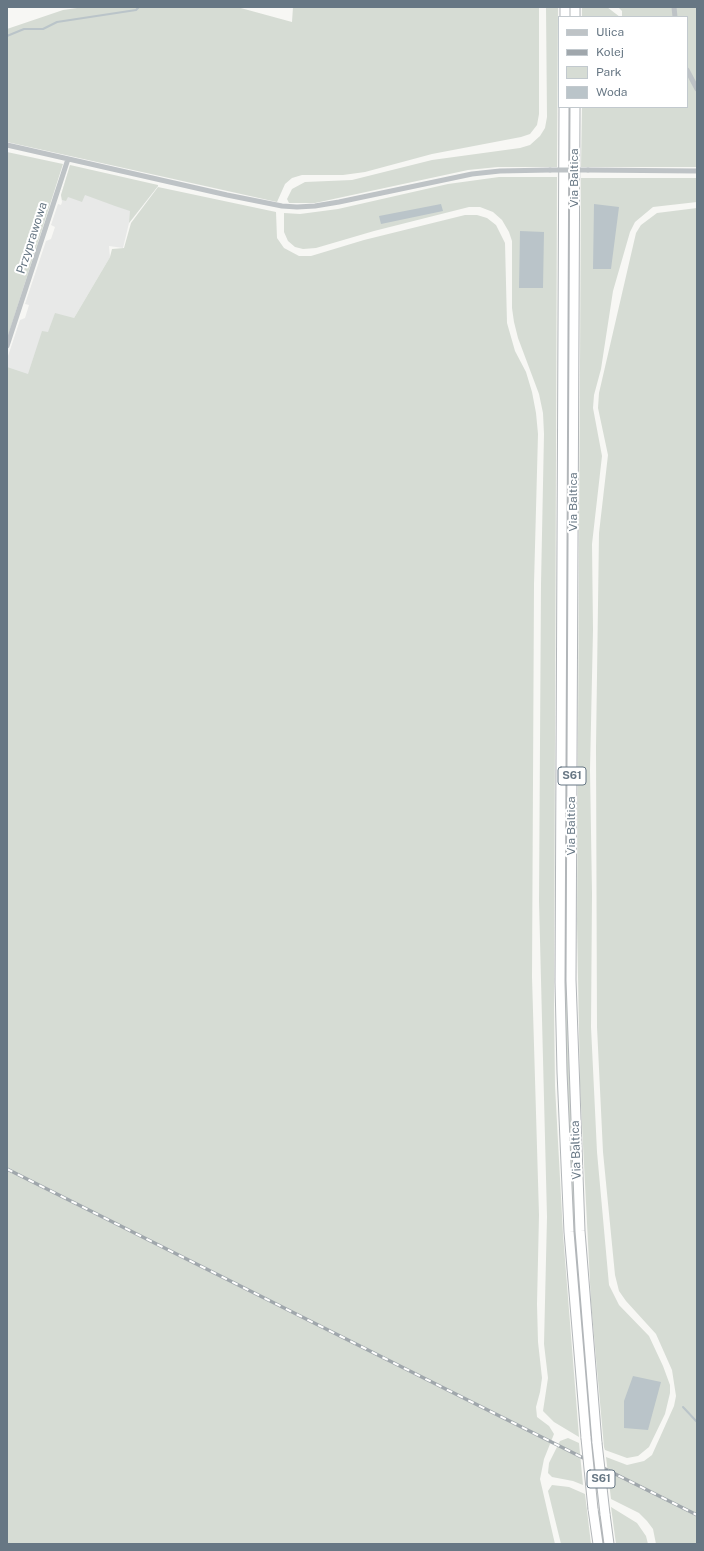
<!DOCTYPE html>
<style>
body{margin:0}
#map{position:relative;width:704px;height:1551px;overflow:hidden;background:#f7f7f4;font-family:"Public Sans",sans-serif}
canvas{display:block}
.frame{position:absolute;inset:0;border:8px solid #677784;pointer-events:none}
.legend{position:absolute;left:558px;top:16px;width:130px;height:92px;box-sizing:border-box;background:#fff;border:1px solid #c2c9ce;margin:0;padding:5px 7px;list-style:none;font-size:12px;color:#677784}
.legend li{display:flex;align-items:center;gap:8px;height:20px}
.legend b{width:20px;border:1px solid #c2c9ce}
</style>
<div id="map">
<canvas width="704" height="1551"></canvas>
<div class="frame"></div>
<ul class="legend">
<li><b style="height:5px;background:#bec3c6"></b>Ulica</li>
<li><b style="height:5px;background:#a0a7ac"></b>Kolej</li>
<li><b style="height:11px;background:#d6dcd4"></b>Park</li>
<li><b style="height:11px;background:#bac4c9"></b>Woda</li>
</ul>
</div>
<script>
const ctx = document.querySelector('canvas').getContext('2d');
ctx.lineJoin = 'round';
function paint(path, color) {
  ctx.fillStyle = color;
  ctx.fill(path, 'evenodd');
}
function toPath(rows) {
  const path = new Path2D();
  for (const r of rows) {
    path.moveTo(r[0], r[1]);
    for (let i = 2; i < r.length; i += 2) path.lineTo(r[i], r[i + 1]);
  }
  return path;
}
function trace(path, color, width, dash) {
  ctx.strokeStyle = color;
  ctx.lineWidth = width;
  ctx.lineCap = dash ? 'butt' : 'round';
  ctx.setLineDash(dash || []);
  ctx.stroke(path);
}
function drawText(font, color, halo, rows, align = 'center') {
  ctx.font = font + ' "Public Sans",sans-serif';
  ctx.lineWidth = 4;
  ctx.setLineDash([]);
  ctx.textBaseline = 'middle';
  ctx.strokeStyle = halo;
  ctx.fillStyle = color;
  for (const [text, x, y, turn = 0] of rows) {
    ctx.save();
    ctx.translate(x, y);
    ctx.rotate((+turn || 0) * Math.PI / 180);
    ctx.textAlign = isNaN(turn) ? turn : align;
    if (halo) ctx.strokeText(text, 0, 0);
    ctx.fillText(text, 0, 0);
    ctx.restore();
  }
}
paint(toPath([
 [70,166,158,186,129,223,123,248,109,246,110,257,74,318,64,380,7,374,7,359,20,320,25,318,29,305,25,304,46,241,51,239,55,227,51,225,58,204,61,205,62,202,61,195]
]), '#e8e9e8');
paint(toPath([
 [84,7,237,7,292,22,293,7,539,7,539,114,537,125,530,134,521,137,432,154,365,172,343,175,302,175,292,178,285,184,277,202,7,142,7,29,63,10],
 [546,7,558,7,557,167,498,167,468,170,315,203,289,203,287,199,292,189,305,182,352,180,432,160,520,148,530,145,540,136,545,128,547,117],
 [582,7,607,7,620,17,582,17],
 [618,7,697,7,697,167,581,167,582,107,687,107,687,17,622,17,622,11],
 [7,152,63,164,7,339],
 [70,165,158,185,158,186,129,223,130,211,115,206,85,195,82,202,68,197,66,201,62,200,61,195],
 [499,177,557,177,554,1009,555,1086,563,1234,579,1437,554,1422,543,1411,548,1378,544,1344,547,1217,539,901,541,584,544,434,543,413,539,394,518,338,514,322,512,308,512,241,509,232,502,220,493,212,480,207,469,207,374,231,316,248,303,249,295,247,288,241,284,232,284,213,300,214,338,209,448,184],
 [567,178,570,178,567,981,569,1066,577,1245,592,1441,590,1440,577,1301,568,1152,564,982],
 [581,178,697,178,697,202,653,207,635,222,630,232,613,291,601,369,594,395,593,408,602,456,592,544,593,630,590,770,592,894,591,1027,597,1152,609,1285,619,1305,649,1336,663,1366,670,1385,670,1393,665,1414,649,1447,638,1456,627,1458,605,1450,604,1447,591,1302,580,1085,577,922],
 [158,187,276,212,277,238,284,248,299,256,311,256,364,240,465,215,477,215,487,218,496,225,505,243,507,323,515,351,526,372,532,392,536,413,538,434,534,584,532,977,539,1215,537,1304,538,1342,542,1378,540,1392,536,1407,537,1417,549,1426,554,1434,544,1459,540,1479,555,1544,7,1544,7,367,28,374,42,331,48,332,55,313,74,318,110,257,112,249,124,248,131,223],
 [697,208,697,1544,656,1544,653,1529,647,1521,639,1513,611,1499,606,1457,627,1465,644,1461,652,1455,674,1406,676,1396,672,1370,656,1334,626,1301,619,1291,615,1275,603,1152,597,1027,596,747,599,533,608,455,598,408,599,393,636,233,641,225,657,213],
 [568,1438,579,1443,583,1485,573,1481,552,1477,548,1473,549,1463,560,1441],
 [552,1485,569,1487,585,1494,591,1544,561,1544,548,1491],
 [611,1507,637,1523,646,1536,648,1544,616,1544],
 [598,1511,600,1512,605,1544,602,1544]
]), '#d6dcd4');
paint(toPath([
 [441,204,443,211,381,224,379,216],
 [594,204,619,207,611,269,593,269],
 [520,231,544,232,543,288,519,288],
 [633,1376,661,1382,648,1430,624,1428,624,1401]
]), '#bac4c9');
trace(toPath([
 [7,36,24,29,43,29,57,22,136,10,139,7],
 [683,1407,697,1422]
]), '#bac4c9', 2);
const highway = toPath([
 [565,17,565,7],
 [575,17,575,7],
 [564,107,560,982,562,1072,569,1232,586,1438],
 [575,107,571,980,580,1231,597,1443],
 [593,1509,598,1544],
 [605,1514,609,1544]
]);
trace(highway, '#b2b6b9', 11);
trace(toPath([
 [674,7,675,17],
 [687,70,697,89],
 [7,145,227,195,282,206,297,207,315,206,339,202,472,174,500,171,550,170],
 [588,170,697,171],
 [7,346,68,159]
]), '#bec3c6', 5);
trace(highway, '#fff', 9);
const rail = toPath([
 [7,1169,697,1515]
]);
trace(rail, '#a0a7ac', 3.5);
trace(rail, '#fff', 2, [6]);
const highwayBridge = toPath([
 [586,1438,593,1509],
 [597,1443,605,1514]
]);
trace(highwayBridge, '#b2b6b9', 11, []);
trace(toPath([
 [550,170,588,170]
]), '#bec3c6', 5);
trace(highwayBridge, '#fff', 9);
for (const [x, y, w] of [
 [572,776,28],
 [601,1479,28]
]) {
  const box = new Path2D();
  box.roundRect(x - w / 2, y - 9, w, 18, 3);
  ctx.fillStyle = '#fff';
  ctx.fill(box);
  trace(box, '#677784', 1);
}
drawText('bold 11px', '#677784', null, [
 ["S61",572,776],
 ["S61",601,1479]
]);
drawText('12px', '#677784', '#fff', [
 ["Via Baltica",574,178,-90],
 ["Przyprawowa",32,238,-72],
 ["Via Baltica",573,502,-90],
 ["Via Baltica",571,826,-90],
 ["Via Baltica",576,1150,-92]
]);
</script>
